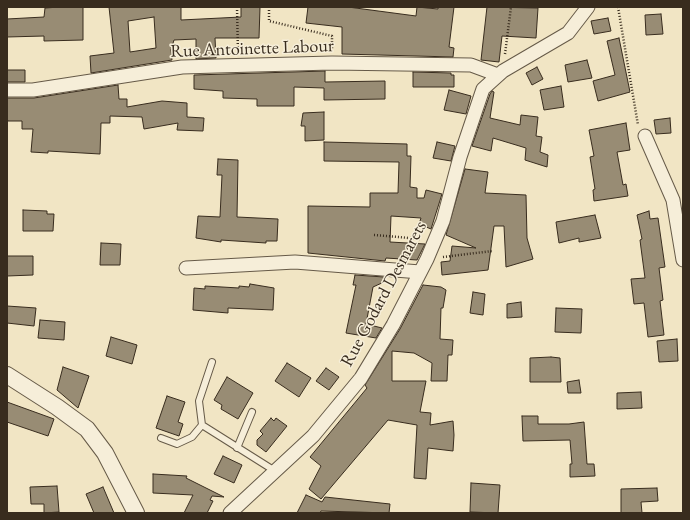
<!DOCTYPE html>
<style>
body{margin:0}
#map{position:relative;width:690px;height:520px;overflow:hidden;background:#f1e5c4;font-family:"EB Garamond",serif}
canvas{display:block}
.frame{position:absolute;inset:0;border:8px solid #382c1e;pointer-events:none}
</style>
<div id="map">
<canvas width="690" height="520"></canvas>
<div class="frame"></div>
</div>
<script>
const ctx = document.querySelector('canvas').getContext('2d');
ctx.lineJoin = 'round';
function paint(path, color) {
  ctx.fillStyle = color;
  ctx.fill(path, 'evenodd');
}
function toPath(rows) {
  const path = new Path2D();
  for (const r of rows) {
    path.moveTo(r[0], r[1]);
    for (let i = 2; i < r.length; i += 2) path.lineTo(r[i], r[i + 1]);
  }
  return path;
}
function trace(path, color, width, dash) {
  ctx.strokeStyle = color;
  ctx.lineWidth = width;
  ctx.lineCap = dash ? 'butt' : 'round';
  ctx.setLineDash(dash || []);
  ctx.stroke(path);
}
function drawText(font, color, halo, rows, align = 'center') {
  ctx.font = font + ' "EB Garamond",serif';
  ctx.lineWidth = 3;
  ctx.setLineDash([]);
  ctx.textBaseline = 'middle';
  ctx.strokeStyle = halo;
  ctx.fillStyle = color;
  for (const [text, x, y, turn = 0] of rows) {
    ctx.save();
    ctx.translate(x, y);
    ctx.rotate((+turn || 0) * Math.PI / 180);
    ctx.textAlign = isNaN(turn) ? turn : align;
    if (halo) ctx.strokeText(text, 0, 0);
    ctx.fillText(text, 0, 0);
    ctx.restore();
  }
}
const building = toPath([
 [60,7,83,7,83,40,44,41,44,36,7,37,7,19,44,17,45,8,60,7],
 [109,7,181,7,181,20,241,17,241,7,260,7,259,38,215,38,216,58,196,59,196,39,174,40,171,50,172,60,91,73,90,56,114,53,109,7],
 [154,17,156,48,130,52,128,21,154,17],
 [308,7,348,7,416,16,417,7,438,9,438,7,454,7,449,47,454,48,453,57,342,54,342,27,306,23,308,7],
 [487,7,538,8,536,38,502,36,499,62,481,60,487,7],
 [661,14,663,34,646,35,645,15,661,14],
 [608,18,611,31,594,34,591,21,608,18],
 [619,38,630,92,598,101,593,81,615,75,607,41,619,38],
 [587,60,592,78,568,82,565,65,587,60],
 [537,67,543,79,532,85,526,73,537,67],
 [7,70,25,70,25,82,7,82,7,70],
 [325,71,325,82,385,81,385,99,324,100,324,88,294,87,294,106,257,106,257,99,223,98,223,91,194,89,194,75,325,71],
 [413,72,451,73,451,75,454,75,454,87,413,87,413,72],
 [118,85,119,99,127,99,127,107,162,101,187,103,187,117,204,118,203,131,177,130,178,123,144,129,142,117,110,116,110,123,101,123,100,154,48,151,48,153,31,152,33,129,22,129,22,121,8,121,7,119,7,98,34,98,118,85],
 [561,86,564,107,544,110,540,90,561,86],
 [449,90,471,96,466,114,444,110,449,90],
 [492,91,494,92,490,118,520,125,521,115,538,117,536,136,542,137,540,152,548,155,547,167,525,160,526,148,493,138,491,151,472,146,490,94,492,91],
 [324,112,324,140,305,141,305,126,301,126,303,113,324,112],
 [670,118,671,133,656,134,654,120,670,118],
 [626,123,630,150,617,152,623,185,626,184,628,196,594,201,593,190,595,189,590,157,594,156,589,130,626,123],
 [324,142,407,144,407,156,411,156,410,187,417,188,417,198,424,198,426,190,442,194,431,229,419,224,421,218,391,216,390,242,425,244,417,260,386,258,385,261,308,253,308,206,370,207,370,193,398,193,399,162,324,161,324,142],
 [437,142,455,146,451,161,433,158,437,142],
 [218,159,238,160,237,217,278,219,277,241,266,241,266,243,221,240,221,242,196,238,198,216,220,217,222,175,217,175,218,159],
 [465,169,488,172,485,193,526,195,527,238,533,259,506,267,504,226,494,226,488,270,442,275,441,262,450,261,452,246,476,248,446,235,465,169],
 [23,210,47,211,47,214,54,214,53,231,23,231,23,210],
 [649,211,650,219,658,218,665,267,659,268,663,300,660,301,664,335,648,337,644,303,634,304,631,279,645,278,641,248,640,240,642,239,637,215,649,211],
 [595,215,601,238,579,242,579,238,559,243,556,222,595,215],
 [101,243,121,244,120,265,100,265,101,243],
 [7,256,33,256,33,275,7,276,7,256],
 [355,275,384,277,384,282,373,287,366,324,382,328,376,338,346,333,356,285,353,285,355,275],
 [250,284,274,288,273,310,228,308,228,313,193,310,194,288,205,289,205,286,239,288,239,286,249,287,250,284],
 [423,285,441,287,446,290,443,308,441,308,440,339,453,340,452,355,448,355,447,381,431,381,432,363,414,353,392,351,392,381,426,381,420,412,431,413,430,425,453,421,454,435,453,451,428,448,426,479,414,478,417,425,388,420,321,499,309,489,321,466,310,457,367,388,365,385,400,329,423,285],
 [473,292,485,294,483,315,470,313,473,292],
 [521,302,522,317,507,318,507,304,521,302],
 [7,306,36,308,34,326,7,323,7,306],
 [556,308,582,309,581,333,555,332,556,308],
 [40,320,65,322,64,340,38,338,40,320],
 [111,337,137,345,132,364,106,356,111,337],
 [677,339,678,361,659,362,657,341,677,339],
 [551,357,560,358,561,382,530,382,530,358,551,357],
 [287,363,311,378,299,397,275,381,287,363],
 [63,367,89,376,78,408,57,390,63,367],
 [326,368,339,377,329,390,316,381,326,368],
 [227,377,253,393,238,419,221,409,222,405,214,400,227,377],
 [579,380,581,393,568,393,567,382,579,380],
 [641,392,642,408,617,409,617,393,641,392],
 [167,396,185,402,178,422,183,424,179,436,156,428,167,396],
 [7,402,54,419,48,436,7,422,7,402],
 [522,416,538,416,538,424,569,424,584,422,587,464,594,464,595,476,570,477,570,464,572,464,570,440,523,441,522,416],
 [271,418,274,421,276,418,287,426,266,452,257,445,257,440,263,434,260,431,271,418],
 [223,456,242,465,234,483,214,474,223,456],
 [153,474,187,476,186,478,224,497,212,496,210,500,213,501,207,513,184,513,193,495,153,493,153,474],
 [471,483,500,485,498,513,470,512,471,483],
 [57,486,59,512,44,513,44,504,31,504,30,487,57,486],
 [103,487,114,513,94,513,86,494,103,487],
 [657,488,658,501,641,502,642,513,621,513,621,489,657,488],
 [306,495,322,502,325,497,390,504,389,513,321,511,320,513,297,513,306,495]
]);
paint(building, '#988c74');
trace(building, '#382c1e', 1);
const service = toPath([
 [202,425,275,471],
 [161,438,177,444,192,437,202,425,199,401,212,362],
 [237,448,252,412]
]);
const minor = toPath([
 [7,90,33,90,182,67,217,66,332,63,471,65,498,75],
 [645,136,673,200,683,260],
 [186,268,295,262,420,272],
 [230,513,313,436,361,378,393,325,427,259,443,221,460,157,483,89,503,71,568,33,588,7]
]);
const tertiary = toPath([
 [7,375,57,407,87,429,105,453,136,513]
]);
trace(service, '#665a48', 8);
trace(minor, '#665a48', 15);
trace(tertiary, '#665a48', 18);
trace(toPath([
 [237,7,238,53],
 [269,7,269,21,332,36,332,50],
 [618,7,638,125],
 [505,54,511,7],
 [374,235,421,239],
 [443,257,492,251]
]), '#382c1e', 2.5, [1, 2]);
trace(service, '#f6eed9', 6);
trace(minor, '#f6eed9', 13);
trace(tertiary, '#f6eed9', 16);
drawText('18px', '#382c1e', '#f6eed9', [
 ["Rue Antoinette Labour",252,49,-2],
 ["Rue Godard Desmarets",384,294,-62]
]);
</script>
